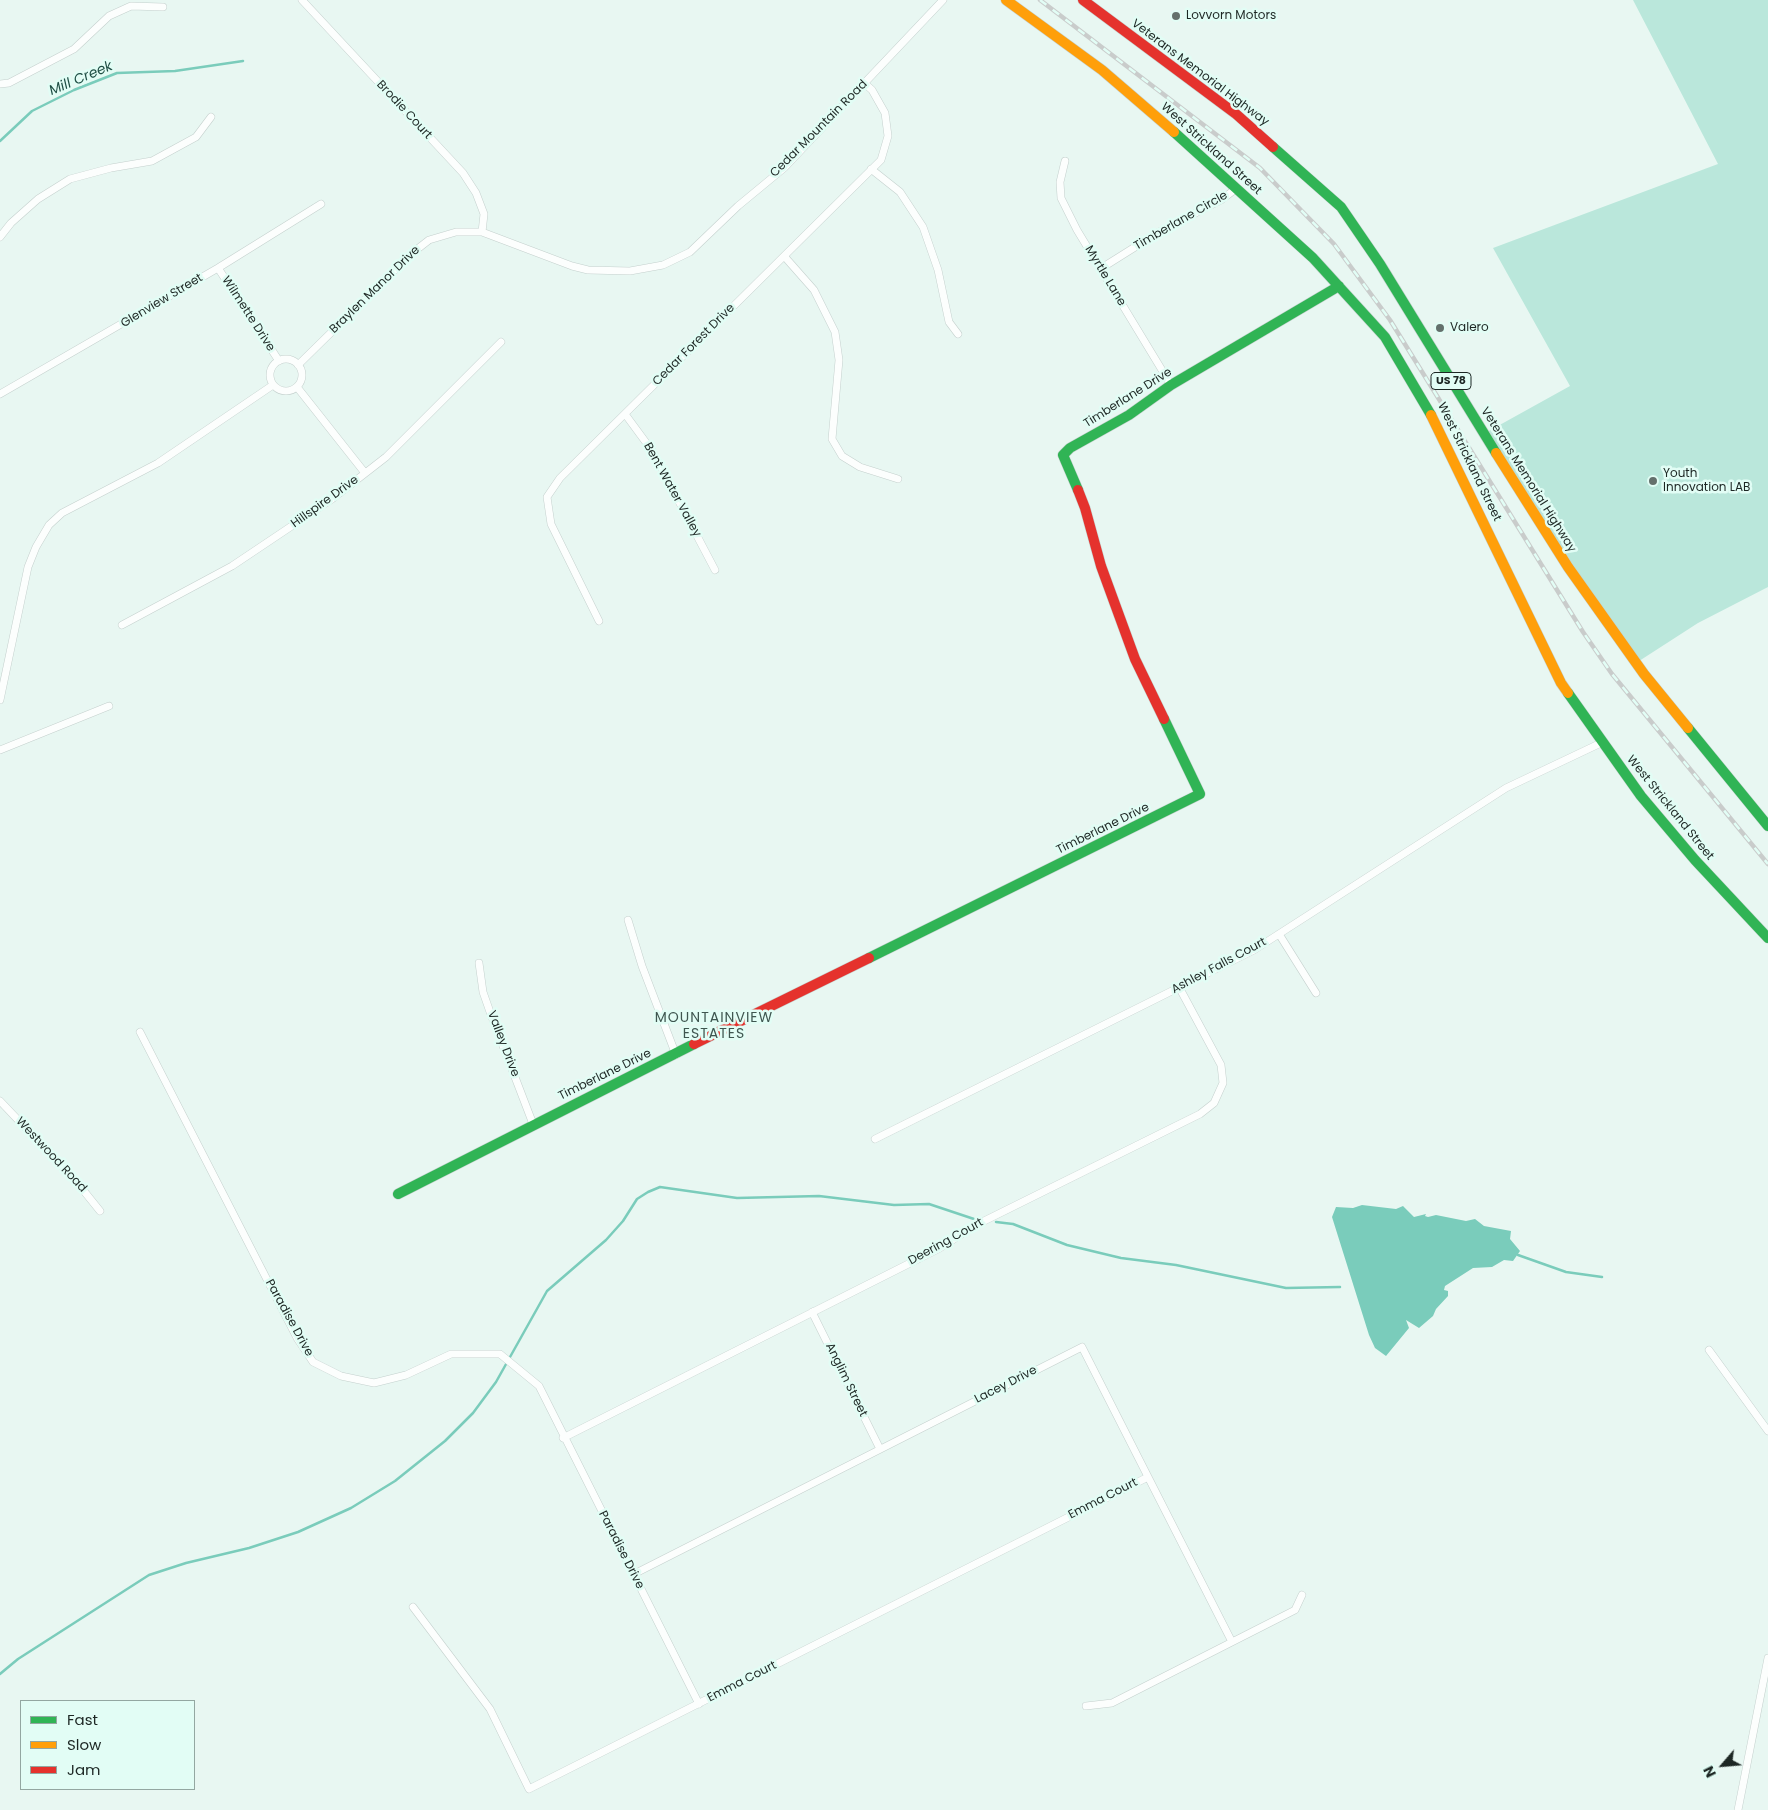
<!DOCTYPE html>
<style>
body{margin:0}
#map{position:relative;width:1768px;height:1810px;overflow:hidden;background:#e8f7f2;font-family:Poppins,sans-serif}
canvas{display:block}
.legend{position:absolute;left:20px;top:1700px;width:175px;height:90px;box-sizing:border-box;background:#e2fdf5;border:1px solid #93a7a1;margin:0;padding:6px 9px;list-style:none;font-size:15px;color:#1d2724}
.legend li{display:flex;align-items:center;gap:10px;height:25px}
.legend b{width:25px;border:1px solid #93a7a1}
.north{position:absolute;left:1698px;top:1740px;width:50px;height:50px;-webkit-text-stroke:4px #e2fdf5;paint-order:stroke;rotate:243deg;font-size:14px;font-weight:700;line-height:20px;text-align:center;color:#1d2724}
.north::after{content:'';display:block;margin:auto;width:18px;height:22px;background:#1d2724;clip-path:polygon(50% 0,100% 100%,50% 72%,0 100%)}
</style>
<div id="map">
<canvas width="1768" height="1810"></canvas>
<ul class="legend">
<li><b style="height:6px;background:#30b455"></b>Fast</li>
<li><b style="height:6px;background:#ff9f0a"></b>Slow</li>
<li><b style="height:6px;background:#e5322d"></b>Jam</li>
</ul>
<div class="north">N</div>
</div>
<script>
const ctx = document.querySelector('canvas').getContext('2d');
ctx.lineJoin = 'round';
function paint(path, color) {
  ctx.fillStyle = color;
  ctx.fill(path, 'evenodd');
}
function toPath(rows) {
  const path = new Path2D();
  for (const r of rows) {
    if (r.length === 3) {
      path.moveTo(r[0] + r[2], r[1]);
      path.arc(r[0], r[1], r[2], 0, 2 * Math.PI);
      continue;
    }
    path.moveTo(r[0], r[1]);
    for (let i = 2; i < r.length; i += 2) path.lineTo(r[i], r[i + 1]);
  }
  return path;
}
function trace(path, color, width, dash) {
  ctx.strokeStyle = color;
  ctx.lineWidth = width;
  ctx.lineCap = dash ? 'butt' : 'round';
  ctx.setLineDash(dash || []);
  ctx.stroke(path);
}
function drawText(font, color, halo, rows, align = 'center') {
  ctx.font = font + ' Poppins,sans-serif';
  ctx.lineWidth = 5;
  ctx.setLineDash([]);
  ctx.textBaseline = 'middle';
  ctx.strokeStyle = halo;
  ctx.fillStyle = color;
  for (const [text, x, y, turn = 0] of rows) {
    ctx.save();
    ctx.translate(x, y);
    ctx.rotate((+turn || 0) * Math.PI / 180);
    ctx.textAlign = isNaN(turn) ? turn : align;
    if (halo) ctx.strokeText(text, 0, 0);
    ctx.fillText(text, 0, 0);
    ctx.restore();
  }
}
paint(toPath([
 [1633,0,1768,0,1768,587,1698,623,1636,663,1487,432,1570,386,1493,248,1718,164]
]), '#bae7db');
paint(toPath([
 [1362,1205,1396,1209,1403,1206,1414,1217,1426,1214,1425,1216,1428,1217,1436,1215,1466,1221,1475,1219,1484,1226,1511,1231,1510,1239,1520,1251,1513,1261,1504,1260,1492,1267,1473,1268,1445,1286,1444,1290,1448,1291,1448,1296,1436,1309,1433,1316,1419,1328,1406,1320,1409,1328,1386,1356,1375,1348,1369,1335,1332,1217,1336,1207,1353,1208]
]), '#7accbb');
trace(toPath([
 [0,141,32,111,74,90,117,73,175,71,243,61],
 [996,1222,1013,1224,1067,1245,1121,1258,1176,1265,1286,1288,1340,1287],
 [1518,1255,1566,1272,1602,1277],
 [0,1674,18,1659,149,1575,186,1563,249,1548,298,1532,351,1508,395,1481,445,1441,473,1413,496,1382,547,1291,606,1240,623,1221,637,1199,648,1192,660,1187,737,1198,819,1196,894,1205,929,1204,974,1219]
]), '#7accbb', 2.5);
const street = toPath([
 [302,0,463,173,476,193,484,214,482,232],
 [0,84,9,83,74,49,109,16,131,6,163,7],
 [1065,161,1060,182,1061,198,1077,230,1171,385],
 [871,169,900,192,923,227,938,270,949,322,958,334],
 [0,237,11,223,38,199,70,179,111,168,152,161,196,137,211,117],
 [784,256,814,290,835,332,839,360,832,439,842,456,860,467,898,479],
 [218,268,279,361],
 [1100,269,1159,232,1221,200,1237,188],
 [286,375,16],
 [298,365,411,254,429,240,456,232,482,232,572,266,588,270,630,271,663,265,690,252,738,206,784,168,943,0],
 [297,387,365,473],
 [0,394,218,268,321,204],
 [625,414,653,452,715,570],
 [599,621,551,524,547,497,560,478,881,160,888,136,885,113,872,90,864,83],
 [122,625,232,566,332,499,386,457,501,342],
 [0,700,28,567,36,547,49,525,62,513,158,463,273,385],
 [0,750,109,706],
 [628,920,642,966,676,1055],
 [1279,934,1316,993],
 [479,963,483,992,490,1012,533,1124],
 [140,1032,297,1338,313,1362,341,1376,374,1383,406,1375,451,1354,500,1354,539,1386,699,1704],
 [0,1101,75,1180,100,1211],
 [875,1139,1254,950,1506,788,1603,742],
 [812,1312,880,1449],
 [1709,1350,1768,1431],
 [563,1438,940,1248,976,1225,1200,1114,1214,1103,1223,1083,1221,1065,1179,987],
 [634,1574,1082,1347,1232,1642],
 [413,1607,490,1709,529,1789,1148,1477],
 [1086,1706,1112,1703,1232,1642,1295,1610,1302,1595],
 [1738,1810,1768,1658]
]);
const fast = toPath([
 [1174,132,1313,258,1385,337,1431,415],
 [1273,147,1341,207,1380,264,1496,453],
 [1078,490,1063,455,1070,448,1129,415,1171,385,1339,286],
 [1568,693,1641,796,1695,860,1768,938],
 [1688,728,1768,826],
 [869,958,1200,794,1164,719],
 [398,1194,694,1044]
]);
const slow = toPath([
 [1006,0,1102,70,1174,132],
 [1431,415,1561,683,1568,693],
 [1496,453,1568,567,1644,674,1688,728]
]);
const jam = toPath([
 [1083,0,1236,114,1273,147],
 [1078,490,1085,508,1101,566,1135,659,1164,719],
 [694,1044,869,958]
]);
trace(street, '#c4d0cd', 8);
trace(fast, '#c4d0cd', 11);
trace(slow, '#c4d0cd', 11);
trace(jam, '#c4d0cd', 11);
trace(street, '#fcfefd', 7);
trace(fast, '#30b455', 10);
trace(slow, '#ff9f0a', 10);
trace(jam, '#e5322d', 10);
const rail = toPath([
 [1040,0,1260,168,1334,244,1390,320,1583,632,1612,674,1768,864]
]);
trace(rail, '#c9cccb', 4.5);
trace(rail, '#e2fdf5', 2.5, [8]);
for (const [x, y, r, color] of [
 [1176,16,5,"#64706c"],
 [1440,328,5,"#64706c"],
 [1653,481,5,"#64706c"]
]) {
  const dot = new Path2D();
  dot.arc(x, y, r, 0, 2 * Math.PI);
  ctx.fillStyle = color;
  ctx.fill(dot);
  trace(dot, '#e2fdf5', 2);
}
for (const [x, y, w] of [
 [1451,381,40]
]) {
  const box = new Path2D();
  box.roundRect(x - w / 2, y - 8.5, w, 17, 4);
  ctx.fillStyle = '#e2fdf5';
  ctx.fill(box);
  trace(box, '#1d2724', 1);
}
drawText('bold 11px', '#1d2724', null, [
 ["US 78",1451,381]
]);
drawText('12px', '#1d2724', '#e2fdf5', [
 ["Lovvorn Motors",1186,16],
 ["Valero",1450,328],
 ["Youth",1663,474],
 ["Innovation LAB",1663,488]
], 'left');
drawText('12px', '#1d2724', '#e2fdf5', [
 ["Veterans Memorial Highway",1200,73,37],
 ["Brodie Court",404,110,47],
 ["Cedar Mountain Road",819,129,-45],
 ["West Strickland Street",1211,149,42],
 ["Timberlane Circle",1181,221,-30],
 ["Myrtle Lane",1105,276,59],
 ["Braylen Manor Drive",375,290,-44],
 ["Glenview Street",162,301,-31],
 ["Wilmette Drive",248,314,57],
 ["Cedar Forest Drive",694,345,-45],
 ["Timberlane Drive",1128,398,-32],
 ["West Strickland Street",1469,462,64],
 ["Veterans Memorial Highway",1528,480,58],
 ["Bent Water Valley",672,490,61],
 ["Hillspire Drive",325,502,-36],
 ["West Strickland Street",1670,808,51],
 ["Timberlane Drive",1103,829,-26],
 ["Ashley Falls Court",1219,966,-28],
 ["Valley Drive",503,1044,69],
 ["Timberlane Drive",605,1075,-26],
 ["Westwood Road",51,1155,47],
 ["Deering Court",946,1242,-29],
 ["Paradise Drive",289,1318,61],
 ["Anglim Street",846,1380,64],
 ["Lacey Drive",1006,1385,-27],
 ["Emma Court",1103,1499,-27],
 ["Paradise Drive",621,1550,63],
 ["Emma Court",742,1682,-27]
]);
drawText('italic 14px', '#1f4e44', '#e2fdf5', [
 ["Mill Creek",81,79,-23]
]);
ctx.letterSpacing = '1px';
drawText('14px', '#3f5650', '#e2fdf5', [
 ["MOUNTAINVIEW",714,1018],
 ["ESTATES",714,1034]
]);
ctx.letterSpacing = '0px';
</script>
